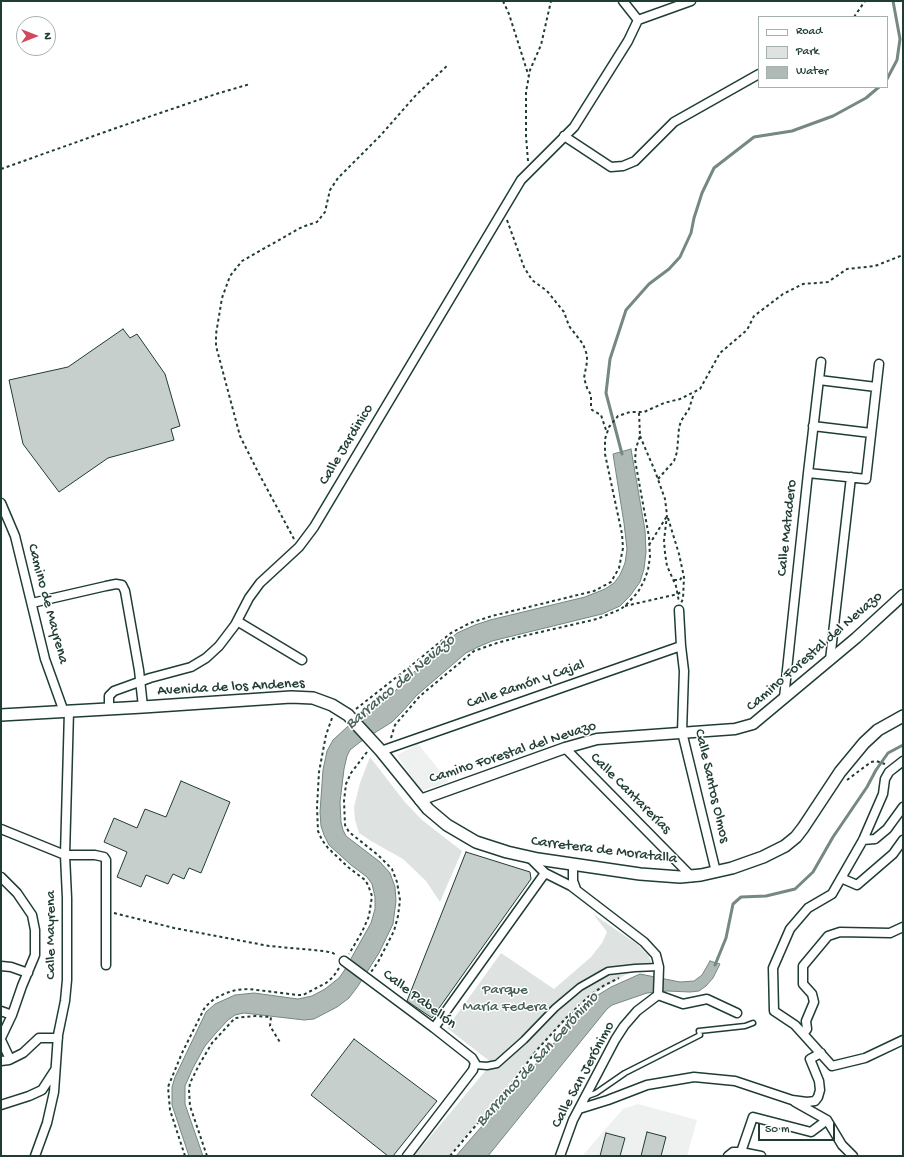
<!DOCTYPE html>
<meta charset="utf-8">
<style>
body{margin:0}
#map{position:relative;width:904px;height:1157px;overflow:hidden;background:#fff;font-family:"Gochi Hand",sans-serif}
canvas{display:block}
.frame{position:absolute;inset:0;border:2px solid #1f3d34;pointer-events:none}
.legend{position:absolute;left:758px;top:16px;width:130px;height:72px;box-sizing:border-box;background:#fff;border:1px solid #a5b1ae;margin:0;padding:5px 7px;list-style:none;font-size:12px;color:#1f3d34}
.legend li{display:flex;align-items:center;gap:8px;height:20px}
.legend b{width:20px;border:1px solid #a5b1ae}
.north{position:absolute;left:16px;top:16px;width:40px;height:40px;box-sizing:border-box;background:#fff;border:1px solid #a5b1ae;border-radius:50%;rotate:90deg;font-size:11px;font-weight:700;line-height:16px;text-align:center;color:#1f3d34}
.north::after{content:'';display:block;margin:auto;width:14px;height:18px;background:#d1495b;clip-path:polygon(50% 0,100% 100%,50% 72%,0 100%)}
.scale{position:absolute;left:758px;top:1123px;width:77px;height:18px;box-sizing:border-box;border:2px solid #1f3d34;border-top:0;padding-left:5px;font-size:12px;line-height:14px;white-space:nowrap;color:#1f3d34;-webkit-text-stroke:3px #fff;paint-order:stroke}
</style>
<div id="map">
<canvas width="904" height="1157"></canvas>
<div class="frame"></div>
<ul class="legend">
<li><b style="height:5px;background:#fff"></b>Road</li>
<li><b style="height:11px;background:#dee3e2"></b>Park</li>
<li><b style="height:11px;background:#afbab7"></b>Water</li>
</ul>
<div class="north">N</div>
<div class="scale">50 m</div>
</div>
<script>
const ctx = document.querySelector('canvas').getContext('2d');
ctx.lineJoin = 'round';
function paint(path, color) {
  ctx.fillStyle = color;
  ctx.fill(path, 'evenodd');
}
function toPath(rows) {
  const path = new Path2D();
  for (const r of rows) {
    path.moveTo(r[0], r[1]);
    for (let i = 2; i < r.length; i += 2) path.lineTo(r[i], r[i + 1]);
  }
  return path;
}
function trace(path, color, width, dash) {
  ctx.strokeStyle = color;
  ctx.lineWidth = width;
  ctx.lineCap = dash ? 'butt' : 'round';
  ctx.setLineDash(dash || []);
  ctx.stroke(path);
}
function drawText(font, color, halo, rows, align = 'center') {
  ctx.font = font + ' "Gochi Hand",sans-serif';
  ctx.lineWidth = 3;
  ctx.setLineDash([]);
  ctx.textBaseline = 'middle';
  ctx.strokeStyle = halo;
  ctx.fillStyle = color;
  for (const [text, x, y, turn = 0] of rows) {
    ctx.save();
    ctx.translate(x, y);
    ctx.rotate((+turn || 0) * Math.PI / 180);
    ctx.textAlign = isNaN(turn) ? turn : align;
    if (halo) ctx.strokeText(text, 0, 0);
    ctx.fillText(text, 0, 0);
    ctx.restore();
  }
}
paint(toPath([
 [418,744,449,782,421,791,397,755],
 [638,1104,697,1120,687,1156,582,1156,623,1109]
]), '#eef1f0');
paint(toPath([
 [370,757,404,801,422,820,462,851,440,902,426,881,403,859,371,841,359,833,355,820,354,807,360,783],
 [593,914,637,944,648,955,652,964,625,975,588,997,536,1051,449,1156,414,1156,492,1063,447,1028,501,953,554,989,591,957,602,943,607,932]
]), '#dee3e2');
const water = toPath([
 [631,449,645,530,646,552,644,569,640,582,630,596,620,606,602,614,492,641,478,647,466,653,417,695,401,713,392,722,360,742,350,750,347,756,344,769,340,802,341,822,343,830,346,836,380,862,390,873,395,887,396,901,393,924,379,953,358,986,349,998,337,1007,314,1019,304,1020,244,1013,235,1015,228,1020,216,1033,205,1046,193,1068,185,1086,185,1104,203,1156,189,1156,172,1105,172,1087,175,1077,206,1012,215,1004,235,995,254,993,298,999,312,996,325,989,339,978,344,971,371,923,375,909,375,897,372,884,367,877,351,865,329,845,324,835,321,826,320,812,323,770,327,751,333,740,347,727,388,699,404,681,457,633,475,625,490,620,585,597,605,589,614,583,620,575,625,563,627,549,624,523,613,454,631,449],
 [710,961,720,964,713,978,706,986,699,991,690,992,667,991,647,993,612,1005,607,1009,488,1156,456,1156,593,998,611,987,640,974,680,982,694,981,702,975,710,961]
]);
paint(water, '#afbab7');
trace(water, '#758883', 1);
trace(toPath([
 [887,79,897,60,900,39,893,1],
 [622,454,606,393,610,359,626,310,649,284,669,269,680,257,691,233,694,218,702,193,714,168,754,137,792,131,833,116,866,98,879,87],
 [715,965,726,938,733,904,741,897,766,896,795,889,813,872,833,837,867,787,876,770,888,753,903,745]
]), '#758883', 3);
const building = toPath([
 [123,329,130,338,137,334,165,374,180,426,171,429,174,440,108,458,59,492,23,444,9,380,68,367,123,329],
 [181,781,230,802,201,873,189,868,184,879,173,874,168,884,146,875,141,887,117,877,127,852,104,842,114,818,137,828,145,809,166,817,181,781],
 [466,852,530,872,531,879,432,1018,407,1001,466,852],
 [354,1039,437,1101,393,1156,388,1156,311,1095,354,1039],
 [647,1132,666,1137,661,1156,641,1156,647,1132],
 [606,1133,625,1138,620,1156,600,1156,606,1133]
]);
paint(building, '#c7cfcc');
trace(building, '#1f3d34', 1);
const service = toPath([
 [585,1097,596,1093,625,1073,700,1035,699,1031,745,1026,753,1023]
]);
const pedestrian = toPath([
 [475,1065,487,1066,497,1064,524,1040,555,1008,580,987,608,971,635,968,659,967]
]);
const minor = toPath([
 [623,1,638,20],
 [564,136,611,167,623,166,635,161,674,122,759,74],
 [819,380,876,387],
 [813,426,871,433],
 [808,473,866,479,879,364],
 [1,503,15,536,45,659,64,712],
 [32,603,106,586,116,584,122,585,125,591,139,670,143,707],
 [679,610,681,646,684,671,682,732,716,872],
 [237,621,302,660],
 [830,660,851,477],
 [784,698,808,473,821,362],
 [109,709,109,696,114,691,150,678,191,667,206,658,219,646,235,625,249,598,260,583,299,547,314,527,521,180,574,127,628,41,638,20,691,1],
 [565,748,692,877],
 [381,751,681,646],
 [903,761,889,772,885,779,883,794,863,840,832,894,808,908,790,929,773,968,774,1011,795,1025,832,1066,865,1058,903,1040],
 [1,829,65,855,95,855,104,857,106,860,106,965],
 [863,840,875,839,887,829,903,807],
 [529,857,545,873,571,886,644,942,656,955,659,967,658,995,637,1011,624,1026,615,1040,573,1120,560,1156],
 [573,864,573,881,576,889],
 [1,877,17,893,32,915,35,930,35,955,22,986,12,1015,1,1038],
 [841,878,857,885,893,854,903,840],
 [344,961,434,1028,472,1058,475,1063,473,1070,407,1156],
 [1,966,11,967,28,973],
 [658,995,683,1004,707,999,737,1013],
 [1,1011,12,1015],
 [434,1028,545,873],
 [803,1034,807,1029,806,1021,814,1002,812,994,803,984,803,966,828,936,840,932,890,933,903,927],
 [1,1040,10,1059],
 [1,1061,9,1060,23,1053,39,1038,58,1038],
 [795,1102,827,1120,842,1145,853,1156],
 [1,1105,29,1096,42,1090,55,1070],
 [579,1109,608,1100,647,1085,694,1077,735,1081,792,1100,807,1102,815,1101,818,1097,820,1090,819,1081,810,1059,821,1053],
 [741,1152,753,1117,811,1132,827,1120],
 [35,1156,47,1123,54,1092,58,1035,65,1001,67,980,67,898,65,855,69,711],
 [728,1156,733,1152,741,1152,761,1156]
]);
const tertiary = toPath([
 [420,800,565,748,597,739,735,729,753,724,856,638,903,595]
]);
const secondary = toPath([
 [1,715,143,707,291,697,313,698,332,705,348,715,381,751,428,809,447,825,476,842,507,852,538,859,640,874,680,877,701,875,732,868,763,857,785,846,796,837,803,828,840,772,864,743,878,730,903,716]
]);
trace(service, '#1f3d34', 7);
trace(pedestrian, '#1f3d34', 9);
trace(minor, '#1f3d34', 11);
trace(tertiary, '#1f3d34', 13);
trace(secondary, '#1f3d34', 14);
trace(toPath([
 [503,1,509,14,529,77],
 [854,17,865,1],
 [528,161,526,136,526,92,530,70,541,45,551,1],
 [1,169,119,127,216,94,250,84],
 [507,220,524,267,532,280,547,291,564,312,569,326,583,344,587,355,587,362,584,378,587,388,591,395,591,406,592,410,601,415,607,433],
 [640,436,655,471,665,499,667,515,664,541,665,553,667,566,676,586,679,602],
 [658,479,674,461,677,452,679,428,681,421,689,409,694,393],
 [668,518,679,554,684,577,683,599,681,603],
 [294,539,258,472,240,436,216,346,216,334,222,298,230,276,242,261,302,227,317,222,325,212,330,190,338,178,381,135,416,95,448,65],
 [649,545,667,516],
 [674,580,680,580,683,575],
 [625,606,678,594,682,591],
 [356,709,417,661,451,633,470,623,492,616,594,591,611,582,619,568,623,548,622,534,605,454,605,439,609,427,618,416,630,412,644,412,664,403,680,399,700,389,720,353,747,330,754,316,783,294,803,284,828,282,847,269,875,266,903,255],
 [332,718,326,735,319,772,317,807,318,831,322,840,328,848,348,867,365,880,368,885,372,896,369,916,362,932,349,954],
 [391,738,395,725,420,696,474,651,497,643,519,637,597,619,621,609,628,603,638,592,644,581,648,570,650,557,649,537,635,460,636,448,640,436,639,412],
 [367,752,351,773,346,784,344,801,345,825,349,832,378,855,392,869,397,882,400,900,398,916,394,931,378,962,371,972],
 [847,780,871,762,876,761,885,764],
 [114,913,174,928,269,946,324,951,333,953,337,956],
 [185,1156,170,1110,168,1087,182,1053,205,1007,214,999,226,993,236,990,249,989,298,995,303,995,326,983,333,977,339,968],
 [207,1156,190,1106,189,1090,190,1083,199,1065,212,1043,235,1018,255,1016,271,1017,270,1026,281,1044],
 [450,1156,516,1078,536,1051,566,1018,588,997,603,986,619,978]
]), '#1f3d34', 2, [3, 3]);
trace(service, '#fff', 4);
trace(pedestrian, '#fff', 6);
trace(minor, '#fff', 8);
trace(tertiary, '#fff', 10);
trace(secondary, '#fff', 11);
drawText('15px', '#1f3d34', '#fff', [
 ["Calle Jardinico",347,445,-59],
 ["Calle Matadero",788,528,-84],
 ["Camino de Mayrena",47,604,75],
 ["Camino Forestal del Nevazo",815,652,-41],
 ["Calle Ramón y Cajal",526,685,-19],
 ["Avenida de los Andenes",231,688,-3],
 ["Camino Forestal del Nevazo",513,753,-18],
 ["Calle Santos Olmos",711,786,77],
 ["Calle Cantarerías",630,794,45],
 ["Carretera de Moratalla",604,851,7],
 ["Calle Mayrena",52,935,-90],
 ["Calle Pabellón",419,1000,37],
 ["Calle San Jerónimo",584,1075,-62]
]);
drawText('15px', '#455e57', '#fff', [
 ["Parque",505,991],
 ["María Federa",505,1008]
]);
drawText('italic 16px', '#4a625b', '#fff', [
 ["Barranco del Nevazo",401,683,-40],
 ["Barranco de San Gerónimo",538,1060,-48]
]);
</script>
